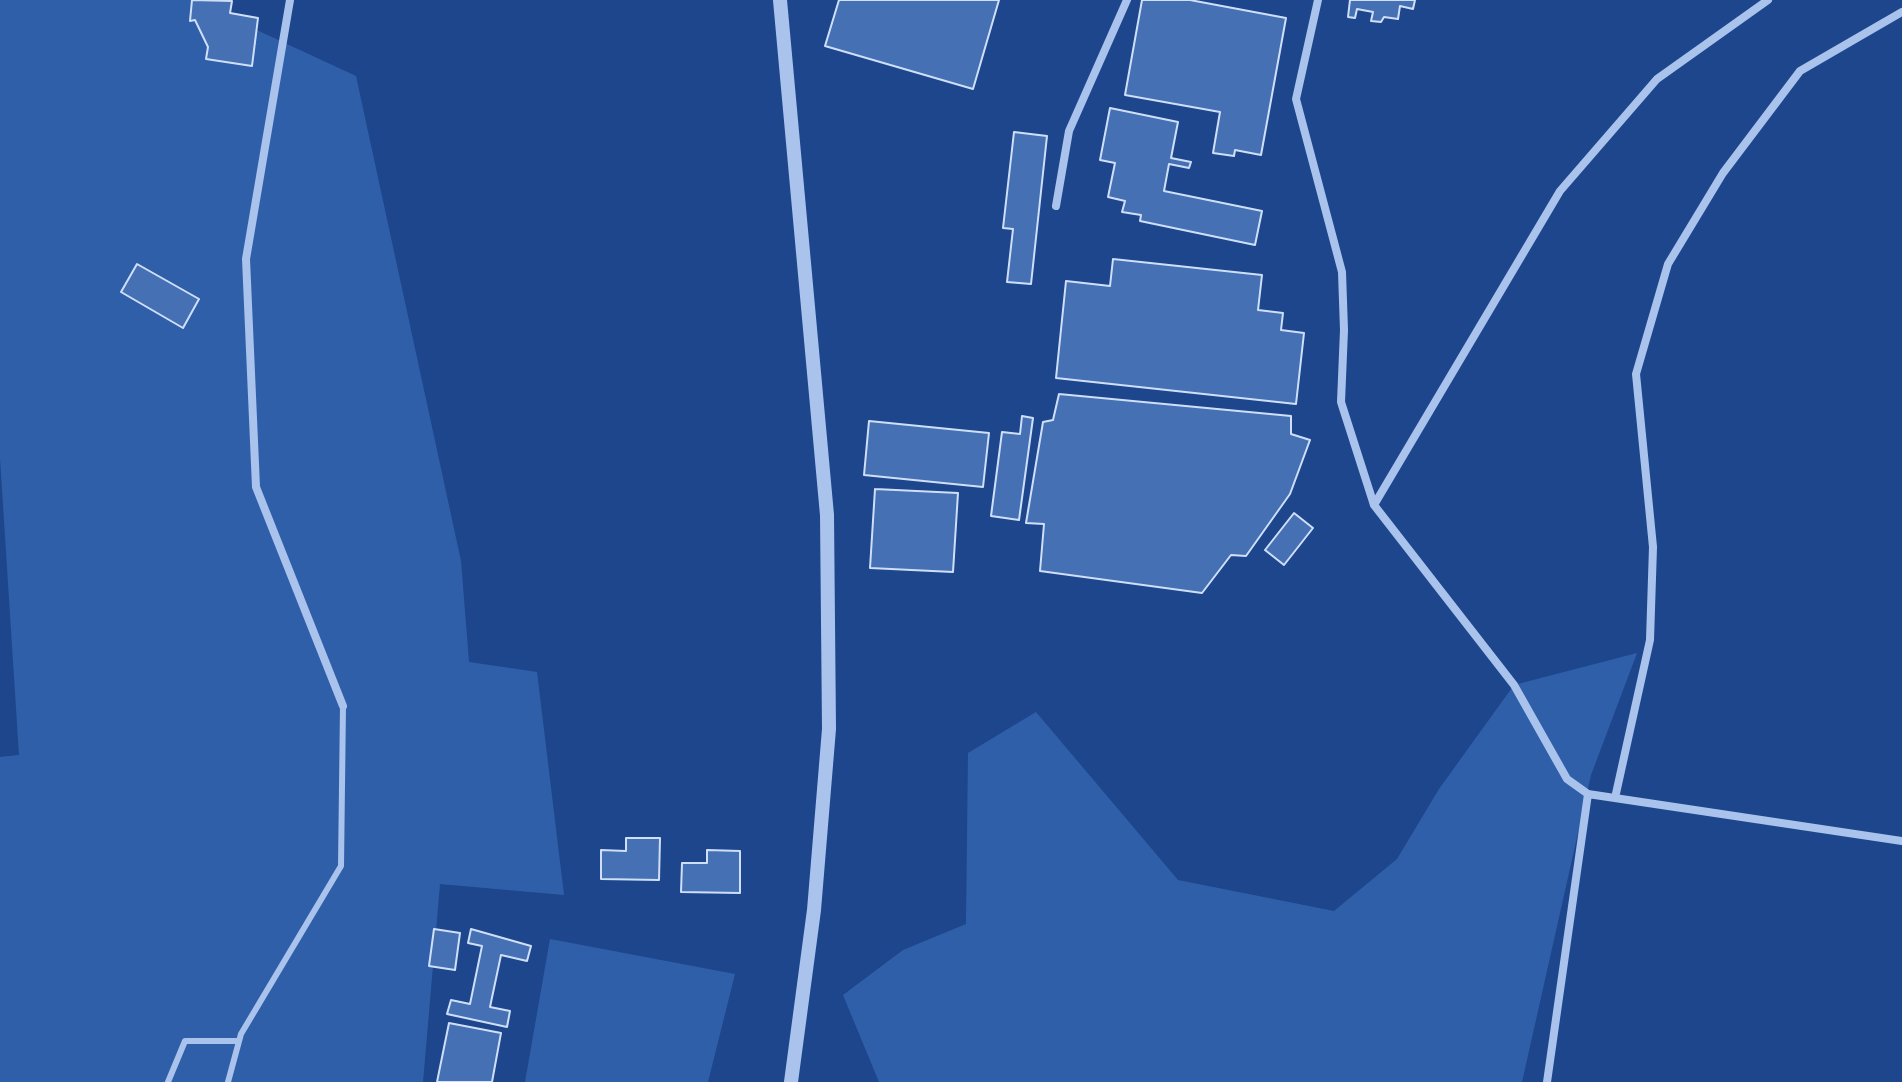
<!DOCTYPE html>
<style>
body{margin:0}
canvas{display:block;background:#1d468c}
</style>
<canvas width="1902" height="1082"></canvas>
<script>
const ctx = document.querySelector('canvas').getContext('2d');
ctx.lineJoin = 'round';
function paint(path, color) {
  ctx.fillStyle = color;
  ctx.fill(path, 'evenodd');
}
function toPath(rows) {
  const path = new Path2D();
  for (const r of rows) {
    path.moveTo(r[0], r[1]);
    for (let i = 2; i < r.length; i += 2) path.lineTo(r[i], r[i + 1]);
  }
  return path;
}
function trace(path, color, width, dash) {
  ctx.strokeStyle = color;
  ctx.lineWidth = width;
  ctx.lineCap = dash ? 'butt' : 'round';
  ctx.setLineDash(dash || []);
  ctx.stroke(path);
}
paint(toPath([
 [0,0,192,0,356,76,461,561,469,662,537,672,564,895,440,884,423,1082,0,1082,0,757,19,755,0,458],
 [1637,653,1591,775,1522,1082,879,1082,843,995,903,950,966,924,968,753,1036,712,1178,880,1334,911,1397,859,1439,789,1514,685],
 [550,939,735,974,708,1082,525,1082]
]), '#305fa9');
const building = toPath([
 [192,0,232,1,230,13,258,18,252,66,206,59,208,47,195,20,190,21,192,0],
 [839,0,999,0,973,89,825,46,839,0],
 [1142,0,1190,0,1286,18,1261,155,1235,150,1234,156,1213,153,1220,112,1125,95,1142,0],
 [1350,0,1415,0,1413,9,1400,6,1398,19,1384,17,1381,22,1371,21,1373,12,1357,9,1355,18,1348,17,1350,0],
 [1110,108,1178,122,1171,158,1191,162,1189,168,1169,164,1164,191,1262,211,1255,245,1140,221,1141,215,1122,212,1125,201,1108,197,1115,163,1100,160,1110,108],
 [1014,132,1047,136,1031,284,1007,282,1013,229,1003,228,1014,132],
 [1113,259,1262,275,1258,310,1283,313,1281,330,1304,333,1296,404,1056,378,1066,281,1110,286,1113,259],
 [137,264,199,299,183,328,121,292,137,264],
 [1059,394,1291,416,1291,434,1310,440,1290,494,1246,556,1231,555,1202,593,1040,571,1044,524,1026,523,1043,422,1053,420,1059,394],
 [1022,416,1033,418,1019,520,991,516,1002,432,1020,434,1022,416],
 [869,421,989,433,983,487,864,475,869,421],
 [875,489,958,493,953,572,870,568,875,489],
 [1294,513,1313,528,1284,565,1265,550,1294,513],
 [626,838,660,838,659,880,601,879,601,850,626,851,626,838],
 [707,850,740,851,740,893,681,892,682,863,707,863,707,850],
 [434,929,460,933,455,970,429,966,434,929],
 [471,929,531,946,527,961,501,955,490,1007,510,1011,507,1027,447,1014,451,1000,470,1004,482,946,468,943,471,929],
 [449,1023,501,1033,492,1082,437,1082,449,1023]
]);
paint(building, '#4570b3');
trace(building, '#cfdff9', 2);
trace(toPath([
 [168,1082,185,1041,239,1041],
 [228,1082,241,1034,341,866,343,706]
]), '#a9c3ec', 6);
trace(toPath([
 [290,0,246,259,256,487,343,706],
 [1318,0,1296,99,1342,272,1344,330,1341,402,1374,505,1514,685,1567,779,1588,794,1902,841],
 [1056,206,1069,131,1127,0],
 [1374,505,1560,191,1657,79,1768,0],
 [1615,798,1650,640,1653,547,1636,374,1668,264,1723,173,1800,71,1902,12],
 [1547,1082,1588,794]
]), '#a9c3ec', 8);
trace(toPath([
 [780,0,827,515,829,729,814,910,791,1082]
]), '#a9c3ec', 14);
</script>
